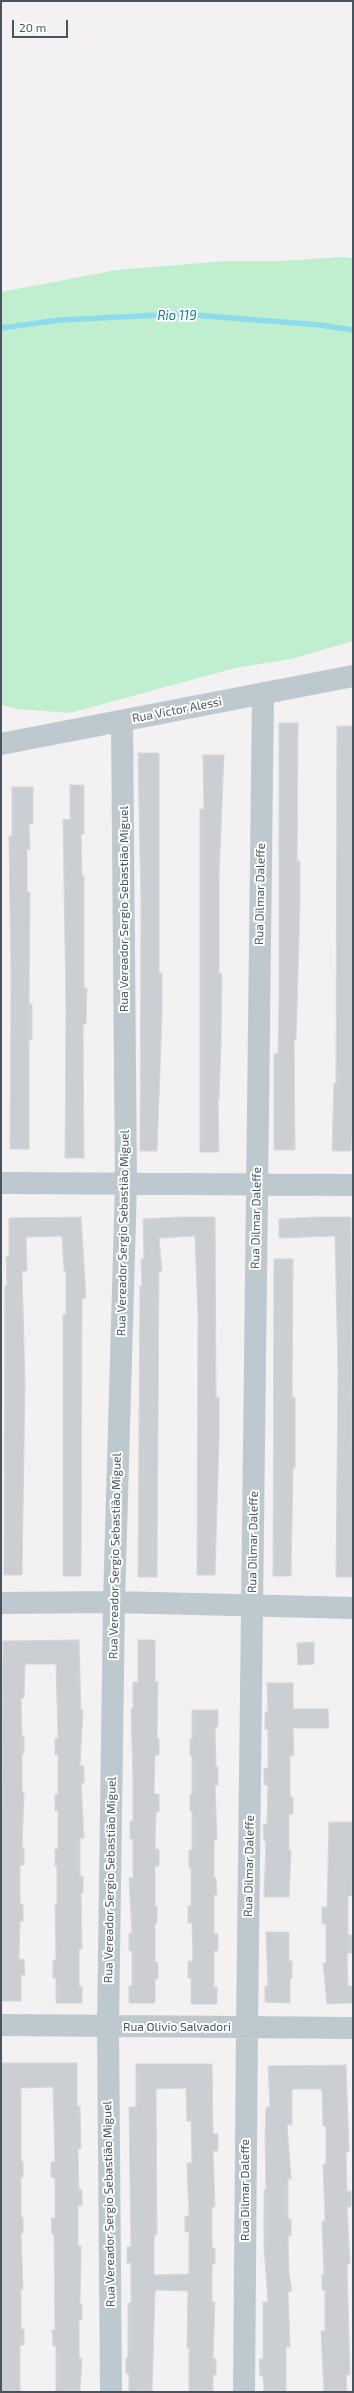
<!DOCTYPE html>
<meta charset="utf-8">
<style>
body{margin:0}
#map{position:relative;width:354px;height:2393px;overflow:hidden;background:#f3f1f1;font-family:"Exo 2",sans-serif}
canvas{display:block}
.frame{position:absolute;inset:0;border:2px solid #48555e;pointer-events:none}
.scale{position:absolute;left:12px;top:20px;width:56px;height:18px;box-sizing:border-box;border:2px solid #48555e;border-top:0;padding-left:5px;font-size:12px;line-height:14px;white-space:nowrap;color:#48555e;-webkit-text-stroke:3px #fff;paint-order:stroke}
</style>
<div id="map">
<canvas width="354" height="2393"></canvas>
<div class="frame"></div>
<div class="scale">20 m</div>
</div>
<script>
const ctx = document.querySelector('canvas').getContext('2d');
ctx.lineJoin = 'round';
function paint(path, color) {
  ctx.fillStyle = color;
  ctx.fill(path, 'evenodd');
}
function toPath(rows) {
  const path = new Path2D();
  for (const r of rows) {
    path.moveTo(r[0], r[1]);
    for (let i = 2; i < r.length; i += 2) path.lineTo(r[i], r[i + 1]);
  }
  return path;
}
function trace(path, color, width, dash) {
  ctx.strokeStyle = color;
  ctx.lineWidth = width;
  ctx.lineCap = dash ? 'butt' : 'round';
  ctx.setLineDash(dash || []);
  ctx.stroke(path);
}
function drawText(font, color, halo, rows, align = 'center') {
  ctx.font = font + ' "Exo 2",sans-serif';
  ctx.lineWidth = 4;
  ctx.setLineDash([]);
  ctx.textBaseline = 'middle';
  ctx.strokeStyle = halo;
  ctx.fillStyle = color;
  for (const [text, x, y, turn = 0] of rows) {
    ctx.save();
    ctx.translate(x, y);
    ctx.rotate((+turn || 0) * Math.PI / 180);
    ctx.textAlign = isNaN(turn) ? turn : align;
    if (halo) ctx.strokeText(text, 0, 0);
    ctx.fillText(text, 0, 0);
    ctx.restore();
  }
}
paint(toPath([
 [340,257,353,258,353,641,291,659,235,668,70,713,18,709,1,705,1,292,116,270,225,261,281,261]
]), '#c0efd0');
trace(toPath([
 [1,328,60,320,181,314,320,325,353,330]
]), '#8edceb', 5.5);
const building = toPath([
 [279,723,298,723,297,861,300,861,300,903,296,1040,294,1040,295,1150,274,1150,274,1054,278,1054,279,1002,279,723],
 [337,726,353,726,353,1123,351,1151,332,1151,334,1083,336,1083,337,726],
 [138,753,159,753,159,973,162,973,162,1015,157,1151,140,1151,141,905,138,753],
 [203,755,224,755,219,876,219,973,222,974,221,1044,219,1099,218,1098,219,1152,200,1152,200,809,204,809,203,755],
 [70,785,84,785,84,834,81,834,82,876,84,876,84,988,87,988,86,1024,83,1024,84,1158,65,1158,66,1010,63,819,70,820,70,785],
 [12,787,33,787,33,824,29,824,30,850,27,849,27,892,30,892,29,1004,32,1004,32,1040,29,1040,29,1149,10,1149,11,976,9,836,12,836,12,787],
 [81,1217,86,1298,82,1298,81,1576,63,1576,63,1314,66,1314,66,1271,64,1271,62,1236,26,1237,27,1271,22,1271,25,1382,22,1575,4,1575,5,1286,7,1286,6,1257,9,1257,9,1218,81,1217],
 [181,1217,215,1217,216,1397,219,1397,219,1439,215,1575,197,1575,198,1315,195,1236,159,1238,162,1271,159,1271,157,1577,138,1577,140,1286,142,1286,141,1259,144,1259,143,1219,181,1217],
 [317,1217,351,1217,353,1577,336,1577,338,1372,335,1236,279,1238,279,1219,317,1217],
 [274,1259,293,1259,292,1397,295,1397,295,1468,293,1468,291,1576,273,1576,274,1259],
 [79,1640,81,1710,83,1710,80,1766,84,1766,84,1783,81,1783,84,1838,80,1838,80,1876,83,1876,83,1893,81,1893,82,1949,79,1949,79,1986,82,1986,82,2003,56,2003,56,1978,53,1978,53,1960,56,1960,55,1905,57,1905,57,1866,55,1866,55,1849,58,1849,58,1811,55,1811,55,1794,58,1794,58,1755,55,1755,55,1738,58,1738,56,1664,25,1664,24,1698,21,1698,22,1736,24,1736,24,1753,22,1753,22,1792,24,1792,22,1848,24,1848,24,1865,20,1865,20,1904,23,1904,23,1921,20,1921,19,1960,24,1959,25,1975,21,1975,21,2001,1,2001,3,1641,79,1640],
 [138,1640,155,1640,155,1682,158,1681,157,1738,159,1738,159,1755,155,1755,154,1794,159,1794,159,1812,156,1812,155,1849,159,1849,159,1866,155,1866,155,1906,157,1906,157,1923,155,1923,155,1962,158,1962,158,1979,155,1979,155,2003,129,2003,129,1986,132,1986,132,1951,129,1951,129,1933,132,1933,129,1878,133,1878,133,1839,130,1839,130,1821,133,1821,133,1782,131,1709,133,1709,133,1682,138,1682,138,1640],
 [314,1642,314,1664,298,1665,297,1643,314,1642],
 [267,1683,293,1683,293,1709,328,1709,329,1728,293,1728,294,1756,290,1756,290,1797,293,1797,293,1814,289,1814,289,1850,291,1850,289,1897,264,1897,266,1841,264,1841,263,1824,267,1824,268,1785,264,1785,264,1768,268,1768,268,1729,265,1729,265,1712,268,1712,267,1683],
 [192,1710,218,1710,218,1727,215,1727,216,1767,218,1767,218,1785,215,1785,217,1840,214,1840,214,1878,216,1878,217,1895,214,1895,214,1934,218,1934,218,1951,214,1951,214,1987,217,1987,217,2004,191,2004,191,1978,188,1978,188,1961,193,1961,192,1923,188,1923,188,1906,191,1906,191,1868,189,1868,189,1850,192,1850,192,1811,190,1811,190,1794,192,1794,192,1756,190,1756,190,1739,192,1739,192,1710],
 [329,1822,353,1822,352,1896,348,1896,348,1935,352,1935,352,1953,347,1953,348,1986,352,1986,353,2003,327,2004,323,1963,326,1963,326,1924,322,1924,322,1907,327,1907,329,1822],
 [266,1932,289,1932,289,1961,292,1961,292,1978,290,1979,290,2003,265,2002,265,1986,268,1986,266,1932],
 [1,2063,77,2063,77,2106,80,2106,81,2149,78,2149,79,2190,82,2190,82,2206,78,2206,78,2246,81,2246,81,2262,80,2304,82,2304,82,2320,79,2320,79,2358,82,2358,80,2392,56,2392,56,2346,53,2346,52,2330,55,2330,54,2234,52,2234,51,2218,55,2218,55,2178,51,2177,51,2162,55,2162,53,2087,21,2088,21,2161,23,2161,23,2177,21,2177,21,2217,23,2217,23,2233,21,2233,23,2289,21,2289,21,2329,24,2329,24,2345,20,2345,20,2392,1,2392,1,2063],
 [136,2064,212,2064,213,2134,218,2134,218,2151,213,2151,215,2207,212,2207,212,2248,215,2248,215,2264,212,2264,212,2302,215,2302,213,2359,216,2359,216,2375,213,2375,213,2392,189,2392,189,2348,187,2348,188,2291,157,2290,155,2291,152,2392,129,2392,129,2374,126,2374,126,2358,128,2358,128,2303,131,2303,131,2263,127,2263,127,2247,131,2247,129,2107,136,2107,136,2064],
 [186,2088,187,2121,191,2121,192,2163,187,2163,189,2216,185,2216,185,2232,189,2232,189,2274,154,2275,154,2235,157,2235,156,2089,186,2088],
 [346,2065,349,2152,346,2152,347,2191,351,2191,351,2207,347,2207,350,2264,347,2264,350,2375,346,2375,347,2392,324,2392,321,2331,325,2331,325,2290,322,2290,322,2274,324,2274,322,2221,325,2221,323,2164,326,2164,326,2126,323,2126,322,2089,292,2089,292,2125,287,2124,290,2164,291,2179,288,2179,288,2219,291,2219,291,2236,288,2236,289,2274,292,2291,288,2292,290,2347,286,2347,286,2392,264,2392,263,2376,260,2376,259,2359,263,2359,263,2302,268,2302,264,2246,264,2190,266,2190,265,2136,266,2107,270,2107,268,2066,346,2065]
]);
paint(building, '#cbced3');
trace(building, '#d5d7dc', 1);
trace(toPath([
 [1,744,353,676],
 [1,1183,353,1185],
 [1,1603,114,1602,353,1608],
 [1,2025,353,2028],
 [111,2392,108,2026,114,1602,126,1184,122,721],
 [244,2392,247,2027,263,693]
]), '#bec8cf', 22);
drawText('12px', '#48555e', '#fff', [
 ["Rua Victor Alessi",177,710,-11],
 ["Rua Dilmar Daleffe",260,894,-89],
 ["Rua Vereador Sergio Sebastião Miguel",124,909,-90],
 ["Rua Dilmar Daleffe",256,1218,-89],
 ["Rua Vereador Sergio Sebastião Miguel",123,1233,-89],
 ["Rua Dilmar Daleffe",253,1542,-89],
 ["Rua Vereador Sergio Sebastião Miguel",115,1556,-89],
 ["Rua Dilmar Daleffe",249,1866,-89],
 ["Rua Vereador Sergio Sebastião Miguel",110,1880,-89],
 ["Rua Olivio Salvadori",177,2027],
 ["Rua Dilmar Daleffe",245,2190,-90],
 ["Rua Vereador Sergio Sebastião Miguel",109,2204,-91]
]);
drawText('italic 13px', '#0e7e94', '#fff', [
 ["Rio 119",177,316]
]);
</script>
